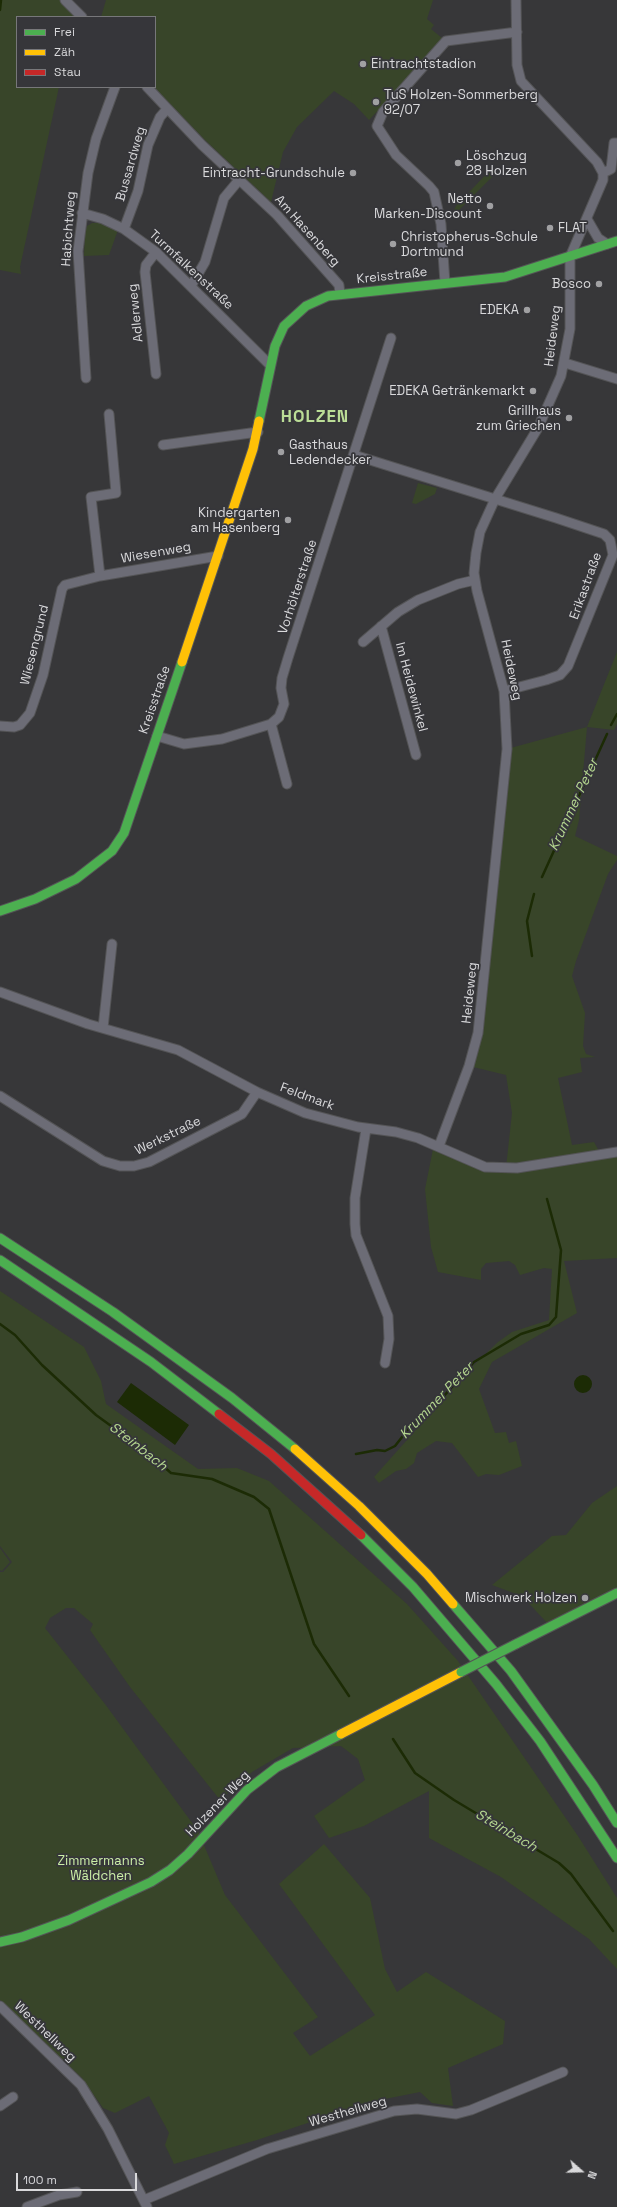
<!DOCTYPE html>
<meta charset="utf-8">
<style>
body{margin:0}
#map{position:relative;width:617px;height:2207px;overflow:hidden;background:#373739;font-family:"Space Grotesk",sans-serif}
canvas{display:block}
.legend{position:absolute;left:16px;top:16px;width:140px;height:72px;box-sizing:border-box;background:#36363a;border:1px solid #77777a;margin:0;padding:5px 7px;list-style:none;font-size:12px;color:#d9d9db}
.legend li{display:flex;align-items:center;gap:8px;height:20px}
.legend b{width:20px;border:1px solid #77777a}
.north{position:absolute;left:561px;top:2151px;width:40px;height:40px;-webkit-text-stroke:3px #36363a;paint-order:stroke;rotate:110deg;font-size:11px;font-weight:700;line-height:16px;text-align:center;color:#d9d9db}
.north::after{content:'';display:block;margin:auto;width:14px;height:18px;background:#d9d9db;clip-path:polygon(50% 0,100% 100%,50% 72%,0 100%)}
.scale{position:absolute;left:16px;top:2173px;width:121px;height:18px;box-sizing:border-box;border:2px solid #d9d9db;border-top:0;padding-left:5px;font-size:12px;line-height:14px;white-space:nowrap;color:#d9d9db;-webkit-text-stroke:3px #36363a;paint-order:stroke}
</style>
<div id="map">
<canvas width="617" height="2207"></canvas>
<ul class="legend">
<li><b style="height:5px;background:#4caf50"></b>Frei</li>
<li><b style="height:5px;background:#ffc107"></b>Zäh</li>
<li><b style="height:5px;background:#c62828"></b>Stau</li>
</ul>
<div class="north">N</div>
<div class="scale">100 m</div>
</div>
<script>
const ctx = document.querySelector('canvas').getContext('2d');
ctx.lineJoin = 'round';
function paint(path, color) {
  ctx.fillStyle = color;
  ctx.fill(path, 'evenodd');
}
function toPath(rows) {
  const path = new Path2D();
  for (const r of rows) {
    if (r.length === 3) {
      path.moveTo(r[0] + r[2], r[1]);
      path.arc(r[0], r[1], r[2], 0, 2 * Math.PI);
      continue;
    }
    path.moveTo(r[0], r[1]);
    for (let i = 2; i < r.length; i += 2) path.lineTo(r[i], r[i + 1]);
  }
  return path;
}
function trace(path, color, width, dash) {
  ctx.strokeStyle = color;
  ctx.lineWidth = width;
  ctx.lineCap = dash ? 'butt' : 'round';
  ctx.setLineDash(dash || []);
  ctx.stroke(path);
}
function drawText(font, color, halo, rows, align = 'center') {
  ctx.font = font + ' "Space Grotesk",sans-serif';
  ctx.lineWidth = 3.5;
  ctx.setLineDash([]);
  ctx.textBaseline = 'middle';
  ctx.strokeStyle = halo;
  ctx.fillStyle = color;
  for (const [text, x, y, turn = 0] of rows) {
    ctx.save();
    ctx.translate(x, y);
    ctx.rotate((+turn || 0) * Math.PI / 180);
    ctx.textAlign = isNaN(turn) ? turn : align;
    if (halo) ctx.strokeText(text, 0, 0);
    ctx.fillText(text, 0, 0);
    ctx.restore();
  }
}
paint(toPath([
 [0,0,60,0,73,13,87,17,17,17,17,87,59,87,20,267,21,274,0,270],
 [106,0,433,0,427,19,434,25,431,29,442,38,409,78,369,120,354,104,334,91,297,127,283,152,271,202,205,140,154,87,155,17,101,17],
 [493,167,497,172,458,211,453,212,456,206],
 [92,223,100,223,118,230,109,255,84,256,85,233,87,226],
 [418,483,437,488,435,494,416,504,412,503],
 [617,652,617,724,614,730,587,727,579,820,575,836,617,856,617,860,608,874,576,961,572,976,585,1013,583,1046,586,1054,595,1057,580,1058,582,1072,558,1078,572,1145,594,1142,599,1151,617,1152,617,1258,564,1261,577,1313,492,1362,479,1389,495,1433,506,1432,509,1443,516,1441,522,1466,499,1475,486,1474,478,1477,452,1443,436,1441,417,1453,414,1463,406,1469,396,1471,379,1483,374,1477,471,1368,498,1342,512,1332,549,1320,552,1269,544,1268,520,1275,515,1265,509,1261,486,1263,481,1269,481,1280,438,1272,431,1247,425,1189,434,1144,460,1157,506,1168,512,1113,506,1075,469,1066,478,1033,507,749,587,727],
 [0,1291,84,1347,101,1381,106,1404,198,1469,237,1468,269,1481,407,1604,458,1661,578,1836,617,1898,617,1969,589,1939,501,1877,429,1838,429,1791,364,1826,329,1838,314,1816,365,1780,358,1759,341,1746,293,1748,252,1772,220,1800,130,1687,90,1630,93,1624,74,1608,66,1608,50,1618,45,1628,105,1704,198,1831,225,1895,318,2017,293,2033,310,2056,375,2015,279,1884,324,1844,370,1898,385,1969,397,1992,426,1972,505,2021,503,2044,448,2068,453,2106,432,2103,420,2092,370,2102,257,2140,174,2164,165,2145,169,2133,149,2096,115,2113,103,2108,82,2078,0,2000,0,1572,3,1572,12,1562,0,1546],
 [617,1486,617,1593,550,1626,522,1596,492,1585,552,1536,566,1535,592,1503],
 [0,1548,10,1562,2,1571,0,1570]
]), '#384529');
paint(toPath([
 [583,1384,9],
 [131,1383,189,1425,175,1445,117,1402]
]), '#1c2b05');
trace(toPath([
 [0,10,1,0],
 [611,725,617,714],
 [542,877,607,734],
 [532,956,527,921,534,894],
 [0,1324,15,1335,42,1365,96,1415,147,1452,171,1473,212,1479,254,1497,269,1509,314,1644,349,1696],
 [356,1454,377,1450,385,1451,395,1446,410,1427,436,1405,474,1362,521,1334,549,1325,556,1317,561,1250,547,1199],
 [393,1739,415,1773,454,1800,559,1863,571,1874,613,1931]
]), '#1c2b05', 2.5);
const street = toPath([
 [65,0,82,17],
 [147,87,202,145,277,215,339,285,340,294],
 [603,173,611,169,614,143,617,143],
 [82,213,103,219,124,229,156,252,270,365],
 [587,219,598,238,607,244],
 [124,229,138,191,148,145,160,117,167,109],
 [156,252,146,265,145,272,156,374],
 [445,283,441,224,434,192,429,186,396,155,377,126,383,112,446,41,517,32],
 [191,286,205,262,224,198,239,180],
 [565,363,617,379],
 [86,378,78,251,88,173,96,139,115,87],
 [163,445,258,432],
 [354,455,556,518,604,534,610,540,613,555,568,666,560,675,546,680,504,691],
 [100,576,91,497,116,493,109,414],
 [381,626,416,755],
 [363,642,398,612,418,600,458,584,475,580],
 [271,724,287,784],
 [0,726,14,727,20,725,30,713,43,675,62,589,65,585,100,576,218,556],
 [157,736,184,744,222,739,271,724,279,717,284,704,281,688,282,678,288,658,391,338],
 [0,992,88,1024,178,1050,257,1092,305,1113,358,1127,396,1132,418,1138,485,1167,517,1168,617,1152],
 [103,1028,112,944],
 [0,1096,103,1161,120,1166,134,1166,149,1162,242,1114,257,1092],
 [366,1129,355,1198,355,1224,356,1235,388,1316,389,1339,385,1363],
 [439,1146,469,1066,478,1033,507,749,504,691,477,591,474,573,476,553,480,532,495,499,538,428,561,376,570,329,570,257,603,180,603,173,597,162,521,81,517,65,516,0],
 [0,2006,81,2085,108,2129,147,2207],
 [0,2106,13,2097],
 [144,2200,267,2149,394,2111,417,2109,456,2114,471,2110,563,2072],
 [27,2207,59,2195,77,2192]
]);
const fast = toPath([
 [259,421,275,346,284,326,306,306,328,296,505,277,617,241],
 [0,911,35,899,76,879,112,851,124,833,182,662],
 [0,1238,113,1312,232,1398,295,1449],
 [0,1260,151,1362,219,1414],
 [361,1535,413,1587,496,1684,540,1741,617,1858],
 [453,1604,511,1671,593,1785,617,1823],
 [516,1644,617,1593],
 [0,1942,22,1937,69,1920,151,1882,170,1870,188,1854,247,1790,277,1767,341,1734]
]);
const slow = toPath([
 [182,662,253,449,259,421],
 [295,1449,359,1506,427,1574,453,1604],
 [341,1734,461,1672]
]);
const jam = toPath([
 [219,1414,271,1454,361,1535]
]);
trace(street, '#545456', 11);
trace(fast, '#545456', 11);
trace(slow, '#545456', 11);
trace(jam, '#545456', 11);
trace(street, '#6c6c76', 9);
trace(fast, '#4caf50', 9);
trace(slow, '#ffc107', 9);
trace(jam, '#c62828', 9);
const fastBridge = toPath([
 [461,1672,516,1644]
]);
trace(fastBridge, '#545456', 11, []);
trace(fastBridge, '#4caf50', 9);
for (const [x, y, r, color] of [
 [363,64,4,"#a0a0a2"],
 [376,102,4,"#a0a0a2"],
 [458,163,4,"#a0a0a2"],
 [353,173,4,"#a0a0a2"],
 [490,206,4,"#a0a0a2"],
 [550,228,4,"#a0a0a2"],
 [393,244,4,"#a0a0a2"],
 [599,284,4,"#a0a0a2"],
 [527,310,4,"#a0a0a2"],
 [533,391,4,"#a0a0a2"],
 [569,418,4,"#a0a0a2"],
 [281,452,4,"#a0a0a2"],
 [288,520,4,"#a0a0a2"],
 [585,1598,4,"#a0a0a2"]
]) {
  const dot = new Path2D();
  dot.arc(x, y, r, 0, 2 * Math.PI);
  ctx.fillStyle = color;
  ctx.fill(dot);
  trace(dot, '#36363a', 1.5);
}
drawText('13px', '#d9d9db', '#36363a', [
 ["Eintrachtstadion",371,64,"left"],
 ["TuS Holzen-Sommerberg",384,95,"left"],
 ["92/07",384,110,"left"],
 ["Löschzug",466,156,"left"],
 ["28 Holzen",466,171,"left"],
 ["Eintracht-Grundschule",345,173],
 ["Netto",482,199],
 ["Marken-Discount",482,214],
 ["FLAT",558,228,"left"],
 ["Christopherus-Schule",401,237,"left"],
 ["Dortmund",401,252,"left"],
 ["Bosco",591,284],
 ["EDEKA",519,310],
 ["EDEKA Getränkemarkt",525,391],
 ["Grillhaus",561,411],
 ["zum Griechen",561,426],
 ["Gasthaus",289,445,"left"],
 ["Ledendecker",289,460,"left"],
 ["Kindergarten",280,513],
 ["am Hasenberg",280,528],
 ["Mischwerk Holzen",577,1598]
], 'right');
drawText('13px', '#d9d9db', '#36363a', [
 ["Bussardweg",131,164,-74],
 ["Habichtweg",69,229,-86],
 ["Am Hasenberg",307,231,48],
 ["Turmfalkenstraße",191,270,43],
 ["Kreisstraße",392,276,-6],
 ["Adlerweg",136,313,-96],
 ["Heideweg",553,336,-83],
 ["Wiesenweg",156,553,-10],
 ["Erikastraße",586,586,-70],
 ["Vorhölterstraße",298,587,-72],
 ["Wiesengrund",35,645,-76],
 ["Heideweg",511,670,78],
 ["Im Heidewinkel",411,687,75],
 ["Kreisstraße",155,700,-71],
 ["Heideweg",470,993,-84],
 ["Feldmark",307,1097,20],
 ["Werkstraße",168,1136,-26],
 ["Holzener Weg",218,1804,-46],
 ["Westhellweg",45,2032,44],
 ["Westhellweg",348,2112,-16]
]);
drawText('13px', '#ccefa7', '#36363a', [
 ["Zimmermanns",101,1861],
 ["Wäldchen",101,1876]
]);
drawText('italic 14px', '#b3d58e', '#36363a', [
 ["Krummer Peter",574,805,-65],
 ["Krummer Peter",437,1401,-46],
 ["Steinbach",138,1447,38],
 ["Steinbach",506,1831,31]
]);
ctx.letterSpacing = '1px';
drawText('bold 17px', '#bbdd96', '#36363a', [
 ["HOLZEN",315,417]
]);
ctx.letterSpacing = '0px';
</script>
